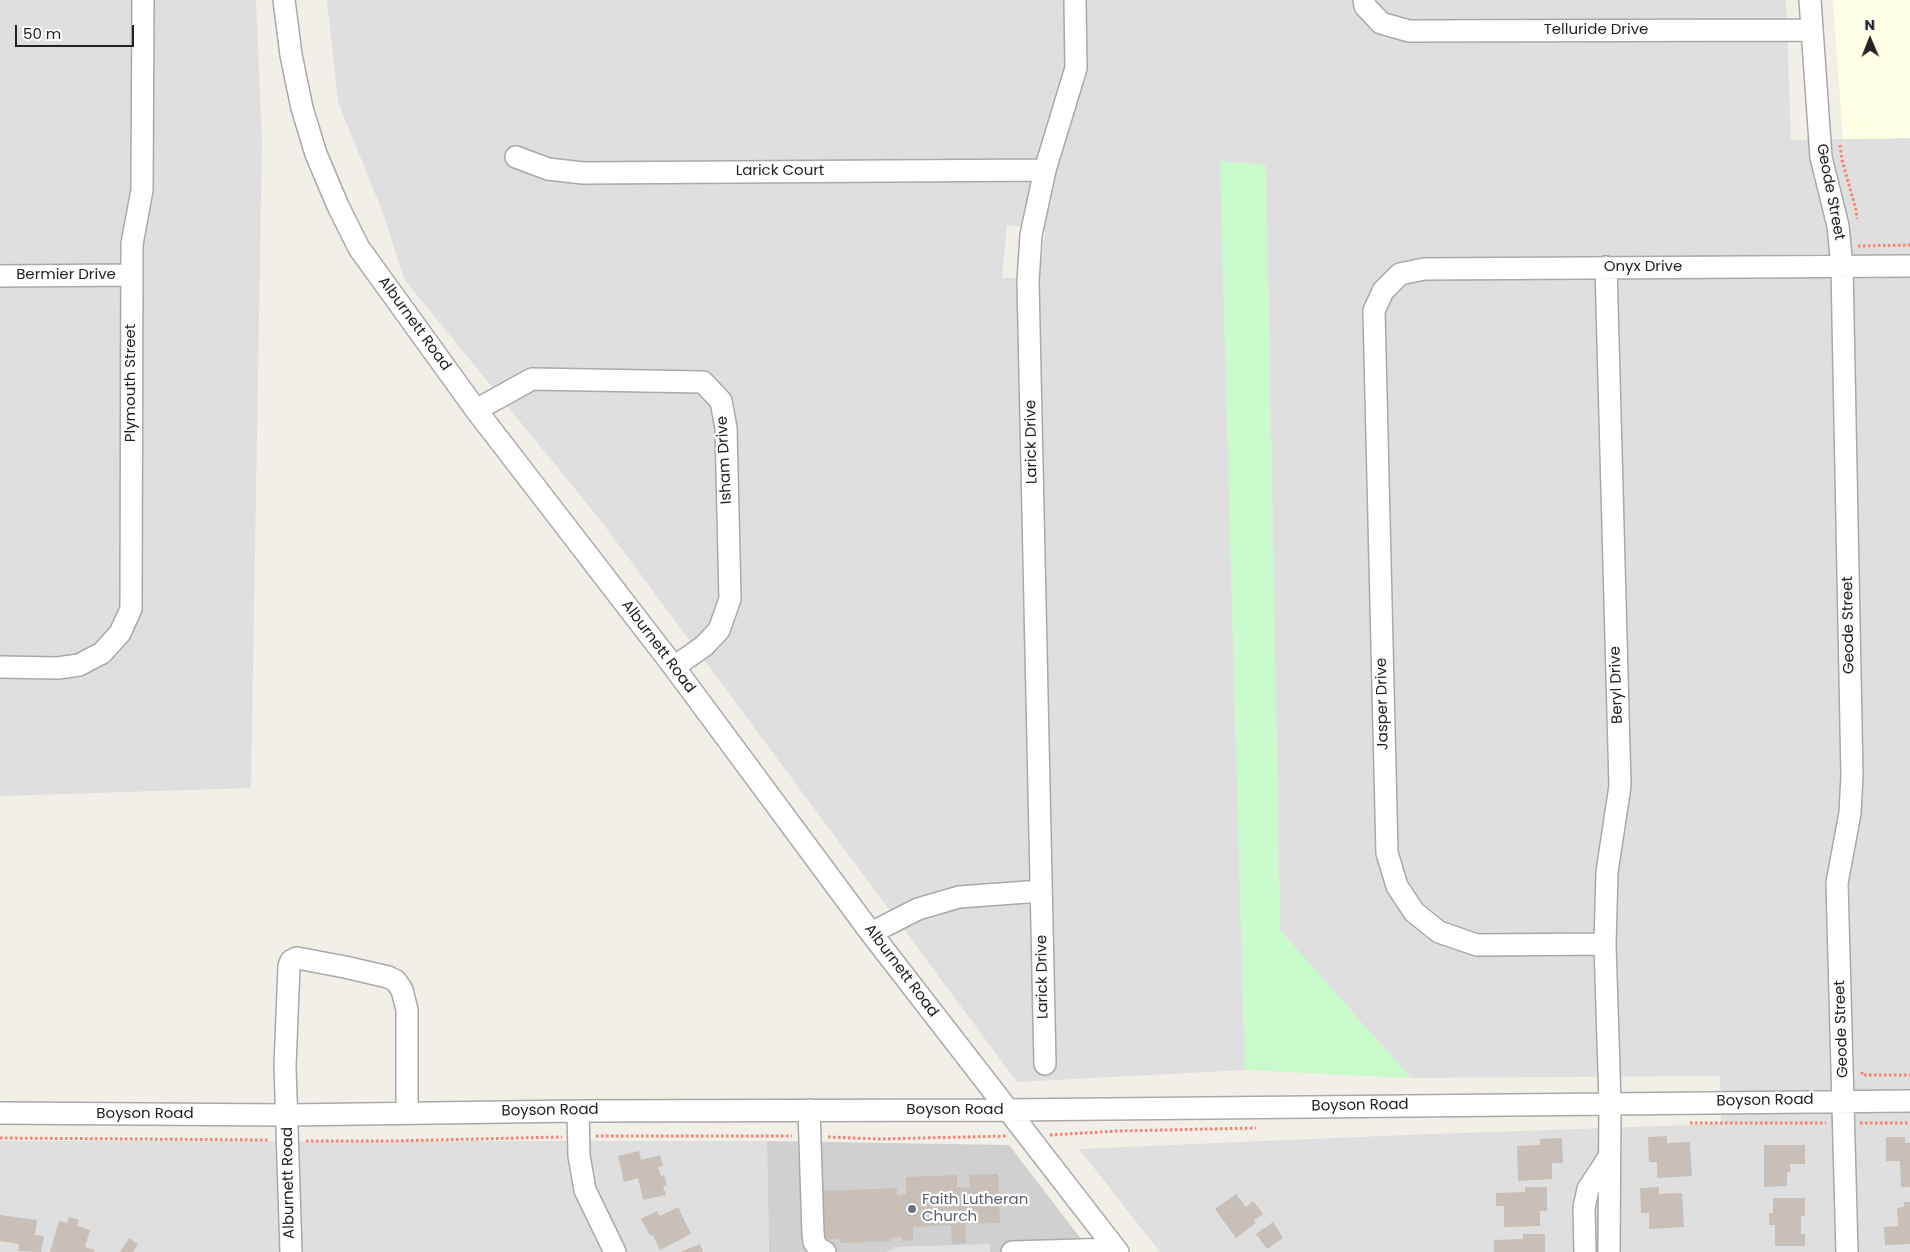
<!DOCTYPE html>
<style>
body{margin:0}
#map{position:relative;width:1910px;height:1252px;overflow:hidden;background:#f2efe9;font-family:Poppins,sans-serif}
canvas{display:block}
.north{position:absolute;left:1845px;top:15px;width:50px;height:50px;-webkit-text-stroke:4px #fff;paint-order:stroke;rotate:359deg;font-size:14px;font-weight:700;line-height:20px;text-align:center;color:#222}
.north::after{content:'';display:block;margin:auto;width:18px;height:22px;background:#222;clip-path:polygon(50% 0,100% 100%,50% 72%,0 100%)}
.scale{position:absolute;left:15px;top:25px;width:119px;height:22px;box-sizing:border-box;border:2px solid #222;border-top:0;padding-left:6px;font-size:15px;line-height:18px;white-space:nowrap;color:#222;-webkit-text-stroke:4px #fff;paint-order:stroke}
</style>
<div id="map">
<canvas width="1910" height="1252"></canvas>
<div class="north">N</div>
<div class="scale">50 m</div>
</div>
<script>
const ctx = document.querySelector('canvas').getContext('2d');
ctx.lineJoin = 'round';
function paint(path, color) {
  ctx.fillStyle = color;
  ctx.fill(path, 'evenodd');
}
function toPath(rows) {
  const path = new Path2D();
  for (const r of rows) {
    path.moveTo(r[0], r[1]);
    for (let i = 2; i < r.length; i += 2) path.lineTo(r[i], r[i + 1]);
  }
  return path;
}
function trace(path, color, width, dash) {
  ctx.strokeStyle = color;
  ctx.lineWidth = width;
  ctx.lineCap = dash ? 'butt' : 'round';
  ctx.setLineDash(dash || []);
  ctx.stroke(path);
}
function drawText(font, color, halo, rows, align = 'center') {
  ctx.font = font + ' Poppins,sans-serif';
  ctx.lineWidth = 4.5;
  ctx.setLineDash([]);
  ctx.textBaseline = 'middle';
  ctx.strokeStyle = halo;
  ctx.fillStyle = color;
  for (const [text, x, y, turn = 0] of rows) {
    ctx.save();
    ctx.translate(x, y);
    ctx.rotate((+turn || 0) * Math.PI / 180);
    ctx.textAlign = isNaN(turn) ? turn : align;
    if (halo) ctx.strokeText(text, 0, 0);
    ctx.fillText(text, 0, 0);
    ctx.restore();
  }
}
paint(toPath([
 [0,0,256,0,262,141,251,788,0,796],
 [327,0,1786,0,1791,140,1910,138,1910,1252,1160,1252,1079,1149,1404,1135,1721,1124,1720,1076,1411,1078,1280,931,1266,165,1220,161,1245,1070,1017,1082,601,521,404,279,383,213,338,102],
 [1007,225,1045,231,1039,278,1002,278],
 [0,1141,767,1141,769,1252,0,1252]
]), '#e0dfdf');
paint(toPath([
 [1833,0,1910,0,1910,138,1843,139]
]), '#ffffe5');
paint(toPath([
 [767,1141,1009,1145,1091,1252,769,1252]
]), '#d0d0d0');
paint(toPath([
 [1220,161,1266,165,1280,930,1411,1078,1245,1070]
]), '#c8facc');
paint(toPath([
 [990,1244,990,1252,886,1252,896,1247]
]), '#e2e2e2');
paint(toPath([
 [1667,1136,1667,1143,1690,1142,1692,1176,1657,1178,1657,1162,1649,1162,1648,1137],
 [1886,1137,1905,1137,1905,1143,1910,1143,1910,1187,1901,1187,1900,1161,1886,1161],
 [1562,1138,1563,1163,1552,1163,1552,1179,1518,1181,1517,1146,1540,1145,1540,1139],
 [1764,1145,1805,1145,1805,1164,1790,1164,1790,1172,1787,1172,1787,1186,1764,1187],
 [639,1151,641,1160,660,1155,663,1166,658,1167,661,1176,664,1175,667,1186,663,1186,666,1195,643,1200,638,1178,624,1182,618,1156],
 [998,1174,1000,1223,965,1224,966,1243,952,1244,951,1225,913,1227,913,1240,902,1241,902,1237,889,1238,890,1241,840,1243,840,1239,825,1240,823,1191,897,1188,897,1195,906,1194,906,1177,957,1175,957,1187,970,1187,969,1175],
 [1525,1187,1547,1187,1547,1211,1540,1211,1540,1226,1504,1227,1504,1206,1496,1206,1496,1193,1525,1192],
 [1659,1187,1659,1194,1682,1193,1684,1227,1649,1229,1649,1213,1641,1213,1640,1188],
 [1236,1194,1246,1207,1253,1201,1263,1214,1254,1220,1256,1223,1236,1238,1215,1209],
 [1773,1198,1805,1198,1805,1216,1801,1216,1801,1234,1805,1234,1805,1246,1775,1246,1775,1225,1769,1225,1769,1213,1773,1213],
 [1904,1202,1910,1202,1910,1244,1885,1245,1884,1227,1898,1226,1897,1208,1904,1207],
 [678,1207,691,1234,660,1250,653,1235,650,1236,641,1219,657,1211,660,1216],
 [0,1215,37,1220,35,1235,44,1236,41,1252,18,1251,19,1244,0,1241],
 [69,1217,79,1220,77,1226,90,1230,85,1247,95,1250,94,1252,50,1252,59,1221,67,1223],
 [1273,1222,1283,1238,1267,1249,1256,1234],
 [1523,1234,1545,1234,1545,1252,1494,1252,1494,1240,1523,1239],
 [129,1238,138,1244,133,1252,120,1252],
 [700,1244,703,1252,680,1252]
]), '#c7bfb8');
const minor = toPath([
 [284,0,291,55,302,108,316,154,338,206,359,248,476,410,674,667,871,933,1118,1252],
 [1364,0,1365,6,1381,23,1409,31,1811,30],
 [1810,0,1821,157,1838,226,1842,267,1852,776,1850,813,1837,883,1847,1252],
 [516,157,548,169,583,173,1045,170],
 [1606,267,1620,786,1607,872,1605,944,1610,1103,1609,1252],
 [0,276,132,275],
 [476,410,532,379,703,382,721,401,726,428,730,599,719,630,704,646,674,667],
 [0,667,58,668,79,665,102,653,120,633,131,609,132,244,142,190,143,0],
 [871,933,918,909,959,897,1041,891],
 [1605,944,1477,945,1439,932,1414,912,1397,886,1387,853,1374,311,1383,291,1400,274,1424,269,1910,266],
 [1045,1064,1028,281,1031,235,1045,170,1076,68,1075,0],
 [809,1110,813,1233,814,1242,819,1249,825,1252],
 [578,1111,579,1156,585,1190,615,1252],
 [0,1113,287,1115,578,1111,1008,1110,1910,1101],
 [291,1252,285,1066,289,966,291,961,297,958,345,967,388,977,396,981,402,990,407,1010,407,1113],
 [1012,1252,1115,1249],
 [1585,1252,1584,1208,1588,1189,1609,1157]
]);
trace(minor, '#a9a9a9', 24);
trace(toPath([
 [1840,145,1842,160,1856,210,1857,219],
 [1858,246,1910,245],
 [1862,1072,1862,1075,1910,1075],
 [1690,1123,1826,1123],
 [1860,1123,1910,1123],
 [1050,1135,1119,1131,1256,1128],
 [596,1136,792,1136],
 [828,1137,879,1139,1007,1136],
 [0,1138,269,1140],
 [306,1141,391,1141,562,1137]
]), '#fa8072', 3, [2.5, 2.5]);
trace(minor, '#fff', 21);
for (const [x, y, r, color] of [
 [912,1209,5,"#6b7280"]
]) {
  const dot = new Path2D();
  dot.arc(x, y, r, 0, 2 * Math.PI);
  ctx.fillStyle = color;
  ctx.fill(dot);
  trace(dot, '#fff', 2);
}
drawText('15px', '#222', '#fff', [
 ["Telluride Drive",1596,30],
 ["Larick Court",780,171],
 ["Geode Street",1830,192,79],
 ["Onyx Drive",1643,267],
 ["Bermier Drive",66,275],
 ["Alburnett Road",414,324,54],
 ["Plymouth Street",131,383,-90],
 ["Larick Drive",1032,442,-91],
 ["Isham Drive",725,460,-93],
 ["Geode Street",1849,625,-91],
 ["Alburnett Road",658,647,53],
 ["Beryl Drive",1617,685,-92],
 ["Jasper Drive",1383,704,-91],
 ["Alburnett Road",901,971,53],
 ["Larick Drive",1043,977,-91],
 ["Geode Street",1842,1029,-92],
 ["Boyson Road",1765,1101,-1],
 ["Boyson Road",1360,1106,-1],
 ["Boyson Road",955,1110],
 ["Boyson Road",550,1111,-1],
 ["Boyson Road",145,1114],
 ["Alburnett Road",289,1183,-91]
]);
drawText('15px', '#5b616d', '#fff', [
 ["Faith Lutheran",922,1200],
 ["Church",922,1217]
], 'left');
</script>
